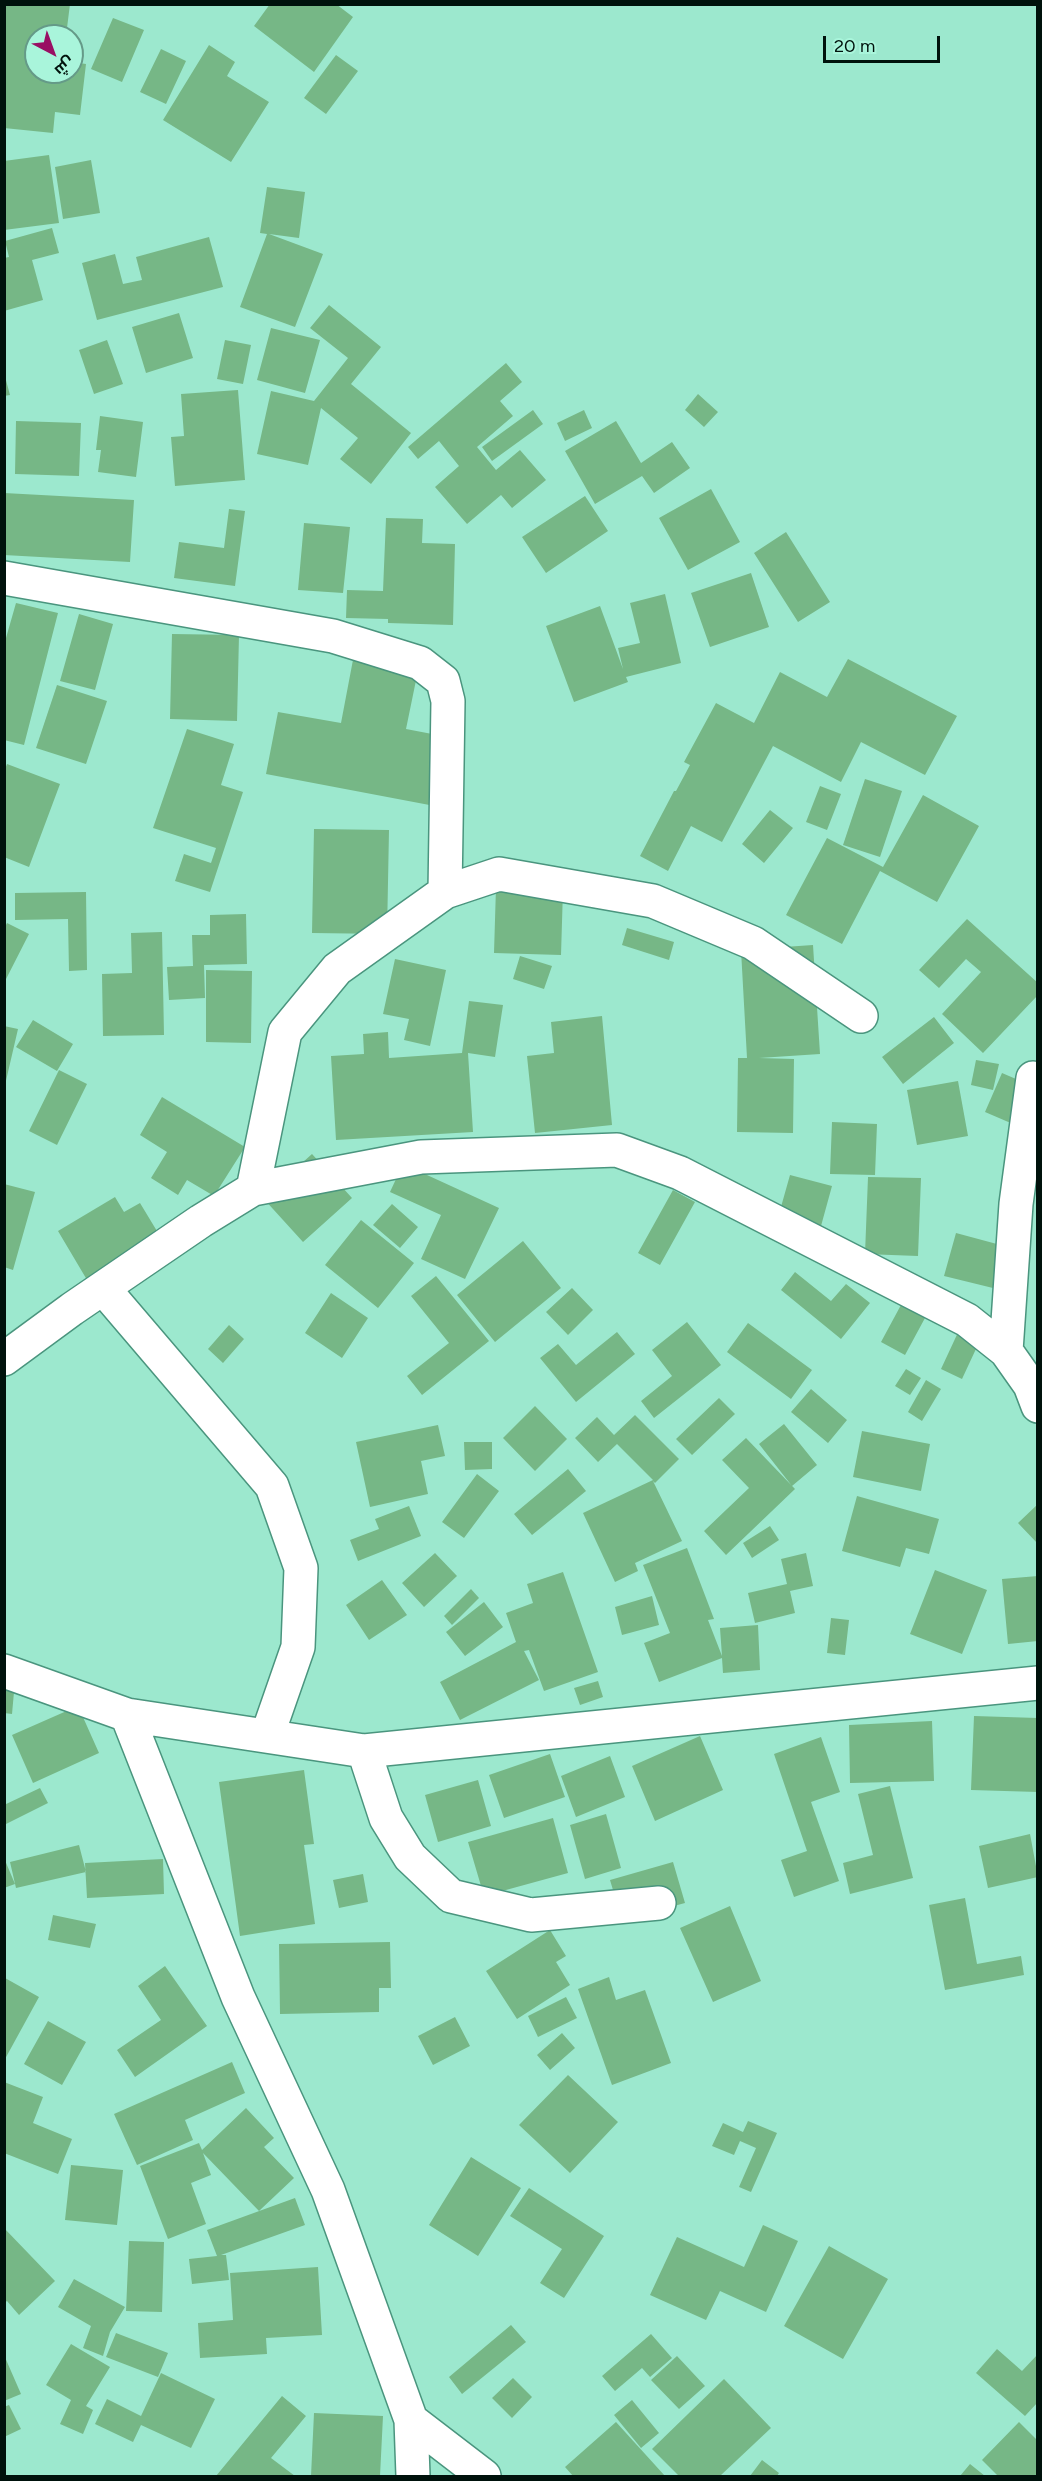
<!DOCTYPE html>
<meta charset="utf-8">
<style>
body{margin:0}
#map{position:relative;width:1042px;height:2481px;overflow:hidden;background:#9ce8ce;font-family:Figtree,Cairo,sans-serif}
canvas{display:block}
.frame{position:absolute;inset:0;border:6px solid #00120c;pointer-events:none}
.north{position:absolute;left:24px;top:24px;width:60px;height:60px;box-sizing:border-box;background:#a9f5db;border:2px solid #659a88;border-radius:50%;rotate:139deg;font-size:16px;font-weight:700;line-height:24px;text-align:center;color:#00120c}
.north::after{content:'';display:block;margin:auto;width:21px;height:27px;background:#990f63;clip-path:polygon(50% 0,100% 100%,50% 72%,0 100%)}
.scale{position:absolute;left:823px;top:36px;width:117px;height:27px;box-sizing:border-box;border:3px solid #00120c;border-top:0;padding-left:8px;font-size:18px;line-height:21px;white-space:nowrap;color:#00120c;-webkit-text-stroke:4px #a9f5db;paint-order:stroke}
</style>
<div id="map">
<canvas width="1042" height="2481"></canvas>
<div class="frame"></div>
<div class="north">ش</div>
<div class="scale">20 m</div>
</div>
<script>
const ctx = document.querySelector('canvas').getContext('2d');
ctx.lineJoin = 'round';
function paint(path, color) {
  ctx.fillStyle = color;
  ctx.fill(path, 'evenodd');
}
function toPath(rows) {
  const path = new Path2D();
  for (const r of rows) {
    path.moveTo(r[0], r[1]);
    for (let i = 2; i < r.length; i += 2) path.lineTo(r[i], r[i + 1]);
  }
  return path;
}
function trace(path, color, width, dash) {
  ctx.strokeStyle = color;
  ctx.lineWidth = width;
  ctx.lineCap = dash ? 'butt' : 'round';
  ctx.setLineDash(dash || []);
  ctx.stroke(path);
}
paint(toPath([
 [4,4,70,4,66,36,36,36,36,72,72,72,72,62,86,64,80,115,55,112,53,133,4,128],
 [270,4,336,4,353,17,314,72,254,26],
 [113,18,144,30,122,82,91,69],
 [209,45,235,62,227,76,269,102,231,162,163,120],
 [161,49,186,61,166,104,140,92],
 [336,55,358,71,326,114,304,98],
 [49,155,59,223,4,230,4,161],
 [91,160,100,213,63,219,55,167],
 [267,187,305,192,299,238,269,234,323,254,295,327,240,307,267,234,260,233],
 [52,228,59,253,32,260,43,300,4,311,4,258,9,257,5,241],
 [209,237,223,287,97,320,82,263,115,254,123,284,142,280,136,257],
 [329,305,381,347,351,384,411,433,371,484,340,459,358,438,321,408,308,465,257,454,271,391,314,401,348,358,310,328],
 [179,313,193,358,146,373,132,327],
 [271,328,320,340,305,393,257,380],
 [107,340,123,384,94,394,79,350],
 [225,340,251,345,243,384,217,379],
 [506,363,522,382,500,401,513,416,477,447,496,470,520,450,546,480,512,508,501,495,467,524,435,487,459,466,439,441,418,459,408,447],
 [4,373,10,395,4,396],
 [238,390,245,480,175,486,171,437,184,436,181,394],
 [698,394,718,412,704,427,685,410],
 [533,410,543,424,492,461,482,447],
 [584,410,592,428,565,441,557,423],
 [100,416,143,422,136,477,98,472,101,450,96,450],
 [16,421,81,423,79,476,15,474],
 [616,421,641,463,672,442,690,468,654,493,642,476,595,504,565,451],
 [711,489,740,542,688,570,659,518],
 [4,493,134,500,130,562,4,555],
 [585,496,608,531,546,573,522,537],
 [229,509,245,511,235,586,174,578,179,542,224,548],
 [386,518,423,519,422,543,455,544,453,625,388,623,388,619,346,618,347,590,383,591],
 [304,523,350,527,343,593,298,590],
 [786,532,830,602,798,622,754,553],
 [751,573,769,627,710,647,691,593],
 [665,594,681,663,626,677,628,682,574,702,546,626,600,606,623,669,618,648,640,643,630,603],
 [16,603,58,613,24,745,4,740,4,645],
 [79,614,113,624,95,690,60,681],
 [172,634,239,635,237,721,170,719],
 [356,644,421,656,406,729,453,738,440,807,266,774,278,712,341,723],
 [848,659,957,716,925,775,861,742,841,782,773,746,722,842,691,826,668,871,640,856,674,791,676,791,690,765,684,762,716,703,754,723,780,672,827,697],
 [57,685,107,701,86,764,36,748],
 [187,729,234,744,221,785,243,792,210,892,175,881,184,854,211,863,216,848,153,828],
 [7,764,60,784,29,867,4,857,4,772],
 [865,779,902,791,880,857,843,845],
 [820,786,841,794,827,830,806,822],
 [923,795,979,826,937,902,880,871,842,944,786,915,827,838,883,867],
 [770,810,793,828,764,863,742,844],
 [314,829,389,830,387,934,312,933],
 [496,887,563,889,561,955,494,953],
 [86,892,87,970,69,971,68,919,15,920,15,893],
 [246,914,247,964,204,965,205,998,169,1000,167,967,193,966,192,935,210,935,210,915],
 [967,919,1038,983,1038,995,983,1053,942,1014,981,972,966,959,939,988,919,970],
 [7,923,29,934,4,983,4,929],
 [627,928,674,942,669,960,622,945],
 [162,932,164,1035,103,1036,102,974,132,973,131,933],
 [813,945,820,1054,759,1058,794,1059,793,1133,737,1132,738,1058,747,1058,741,950],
 [520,956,552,966,544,989,513,979],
 [395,959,446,970,430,1046,404,1040,409,1019,383,1014],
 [206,970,252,971,251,1043,206,1042],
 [469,1001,503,1005,495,1057,468,1053,473,1132,336,1140,331,1056,364,1054,363,1034,388,1032,389,1058,462,1053],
 [602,1016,612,1125,535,1133,527,1056,554,1053,551,1022],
 [934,1017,954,1043,903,1084,882,1057],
 [33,1020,73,1044,57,1071,16,1047],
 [4,1026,18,1029,5,1085,4,1085],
 [976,1060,999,1064,993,1090,971,1085],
 [59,1070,87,1084,57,1145,29,1131],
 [1002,1073,1030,1085,1013,1124,985,1112],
 [958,1081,968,1136,917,1145,907,1090],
 [162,1097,245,1147,214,1196,187,1180,178,1195,151,1178,167,1152,140,1135],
 [832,1122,877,1124,875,1175,830,1174],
 [312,1154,352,1198,303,1242,263,1198],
 [403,1164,499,1208,465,1279,421,1259,441,1215,390,1192],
 [790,1175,832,1186,821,1226,779,1214],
 [868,1177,921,1178,918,1256,865,1254],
 [4,1184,35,1192,13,1270,4,1267],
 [673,1190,695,1202,660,1265,638,1253],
 [115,1197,124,1212,140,1203,166,1246,93,1290,58,1231],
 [392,1204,418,1227,400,1248,373,1225],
 [361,1220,414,1263,378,1308,325,1265],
 [956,1233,1008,1247,997,1289,944,1276],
 [523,1241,561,1288,495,1342,457,1295],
 [795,1272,831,1301,846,1284,870,1303,841,1339,781,1290],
 [436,1276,489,1341,422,1395,407,1376,449,1343,411,1296],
 [572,1288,593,1310,568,1335,546,1312],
 [908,1292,932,1305,905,1355,881,1342],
 [331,1293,368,1318,342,1358,305,1333],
 [687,1322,721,1365,654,1418,641,1401,672,1376,652,1350],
 [748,1323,812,1370,791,1399,727,1352],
 [229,1325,244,1339,223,1363,208,1349],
 [961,1326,982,1336,962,1379,941,1369],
 [617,1332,635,1354,576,1402,540,1358,558,1344,576,1365],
 [906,1369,921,1378,910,1395,895,1386],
 [926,1380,941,1389,922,1421,908,1412],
 [811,1389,847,1420,828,1443,791,1412],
 [719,1398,735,1414,692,1455,676,1439],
 [535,1406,567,1439,535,1471,503,1438],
 [635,1415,679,1459,655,1483,653,1481,682,1541,635,1563,638,1571,615,1582,583,1513,653,1480,617,1444,598,1462,575,1438,597,1417,614,1435],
 [784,1424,817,1465,792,1486,759,1444],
 [438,1425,445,1456,421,1461,428,1494,370,1507,356,1442],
 [862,1431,930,1444,921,1491,853,1477],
 [746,1438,795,1489,726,1555,704,1531,749,1488,722,1460],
 [464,1442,492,1442,492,1469,465,1470],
 [568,1469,586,1491,532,1535,514,1514],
 [477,1474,499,1491,464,1538,442,1522],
 [857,1496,939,1519,929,1554,906,1548,900,1567,842,1551],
 [1038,1504,1038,1544,1018,1523],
 [409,1506,421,1536,358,1561,350,1540,379,1529,375,1519],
 [770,1526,779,1540,752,1558,743,1543],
 [687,1548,714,1619,708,1620,722,1656,720,1628,758,1625,760,1670,723,1673,722,1658,659,1682,644,1643,670,1633,643,1565],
 [435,1553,457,1576,424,1607,402,1583],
 [806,1553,813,1586,790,1591,795,1613,755,1623,748,1593,787,1584,781,1559],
 [935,1570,987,1590,962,1654,910,1634],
 [563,1572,598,1672,544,1691,529,1650,524,1651,539,1680,460,1720,440,1682,516,1642,506,1613,533,1603,527,1584],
 [1038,1576,1038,1641,1008,1644,1002,1579],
 [382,1580,407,1615,369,1640,346,1605],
 [471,1589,479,1598,452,1625,444,1616],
 [652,1596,659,1625,622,1635,615,1607],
 [484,1602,503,1627,465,1656,446,1632],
 [831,1618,849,1620,845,1655,827,1653],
 [4,1680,15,1681,12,1714,4,1713],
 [598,1681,603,1697,580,1705,574,1688],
 [78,1706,99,1753,33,1783,12,1735],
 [974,1716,1038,1718,1038,1792,971,1790],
 [932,1721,934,1781,850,1783,849,1725],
 [700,1736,723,1790,655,1821,632,1766],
 [821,1737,840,1792,811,1802,839,1881,794,1897,781,1860,807,1851,774,1754],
 [550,1754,565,1797,504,1818,489,1775],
 [610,1756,625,1797,576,1817,561,1776],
 [304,1770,314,1844,304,1845,315,1924,240,1936,219,1782],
 [478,1780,491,1826,438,1842,425,1795],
 [890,1786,913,1878,850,1894,843,1863,873,1855,858,1794],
 [40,1788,48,1803,4,1825,4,1805],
 [606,1814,621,1868,585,1879,570,1825],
 [553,1818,568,1873,484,1896,468,1842],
 [1030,1834,1038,1877,988,1888,979,1846],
 [79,1845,86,1872,16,1888,10,1862],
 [4,1858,15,1884,4,1888],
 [163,1859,164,1894,87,1898,85,1863],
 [673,1862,685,1903,622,1920,610,1880],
 [363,1874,368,1902,339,1908,333,1880],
 [965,1898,977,1964,1021,1956,1024,1975,945,1990,929,1905],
 [730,1906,761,1981,713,2002,680,1928],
 [53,1915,96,1924,90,1948,48,1940],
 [550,1930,566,1956,556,1962,570,1985,517,2019,486,1971],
 [390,1942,391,1988,379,1988,379,2012,280,2014,279,1944],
 [165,1966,207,2026,135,2077,117,2050,161,2020,138,1986],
 [609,1977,616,2000,645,1990,671,2063,612,2085,578,1989],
 [5,1978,39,1997,5,2059],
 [566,1997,577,2018,538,2037,528,2016],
 [455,2017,470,2046,433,2065,418,2036],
 [48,2021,86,2042,62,2085,24,2064],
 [562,2033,575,2048,550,2070,537,2055],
 [232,2062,245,2093,185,2120,193,2140,137,2165,114,2114],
 [568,2075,618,2122,570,2173,519,2125],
 [4,2082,43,2097,33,2123,72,2139,58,2174,4,2153],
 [246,2108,274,2138,264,2147,294,2178,259,2211,203,2153,211,2175,191,2183,206,2224,168,2239,140,2166,199,2143,202,2150],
 [748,2121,777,2133,751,2192,739,2187,756,2148,740,2141,734,2155,712,2146,723,2123,743,2132],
 [471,2157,521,2188,478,2256,429,2225],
 [71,2165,123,2170,117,2225,65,2220],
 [529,2188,604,2236,564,2298,540,2283,562,2249,510,2216],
 [295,2198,305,2225,221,2255,226,2255,229,2280,192,2284,189,2259,217,2256,207,2230],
 [763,2225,798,2241,766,2312,720,2291,706,2320,650,2295,677,2237,744,2267],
 [4,2228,55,2281,19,2315,7,2301,4,2303],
 [129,2241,164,2242,162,2312,126,2311],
 [829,2246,888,2279,843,2359,784,2326],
 [318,2267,322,2335,266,2338,267,2354,200,2358,198,2323,233,2320,230,2273],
 [74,2279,125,2307,110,2332,103,2356,83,2348,91,2326,58,2307],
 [511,2325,526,2342,462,2394,449,2377],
 [116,2333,168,2353,158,2377,106,2357],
 [651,2334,672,2358,650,2377,642,2368,615,2391,602,2376],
 [71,2344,110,2367,86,2406,93,2410,83,2434,60,2424,71,2400,46,2385],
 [997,2349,1022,2371,1038,2354,1038,2402,1025,2416,976,2373],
 [4,2355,21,2394,4,2401],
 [677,2356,705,2386,679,2409,651,2380],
 [161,2373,215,2399,191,2448,141,2425,133,2442,95,2424,107,2399,141,2416],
 [513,2378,532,2397,512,2418,492,2398],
 [724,2379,771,2428,720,2476,679,2476,652,2449],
 [282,2396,306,2416,271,2458,295,2476,216,2476],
 [632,2400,659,2433,641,2448,614,2415],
 [9,2405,21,2429,4,2437,4,2407],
 [314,2413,383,2416,380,2476,311,2476],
 [616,2422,665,2476,573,2476,565,2467],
 [1019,2422,1038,2441,1038,2476,998,2476,982,2460],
 [762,2460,779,2473,777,2476,750,2476],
 [970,2464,985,2476,960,2476]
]), '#76b786');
const minor = toPath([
 [4,578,333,636,420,663,443,681,448,701,445,892],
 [253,1189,285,1032,337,969,445,892,499,874,653,901,753,943,861,1016],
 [103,1288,272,1486,301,1568,298,1647,267,1736],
 [1006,1351,1016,1204,1033,1078],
 [4,1359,72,1309,201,1221,253,1189,421,1157,617,1150,680,1173,967,1320,1006,1351,1030,1385,1038,1406],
 [4,1671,127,1715,364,1751,1038,1683],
 [127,1715,238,1997,328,2190,411,2420,413,2476],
 [364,1751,386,1818,410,1857,451,1896,531,1915,659,1903],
 [411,2420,484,2476]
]);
trace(minor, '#4a957e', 36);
trace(minor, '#fff', 33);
</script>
